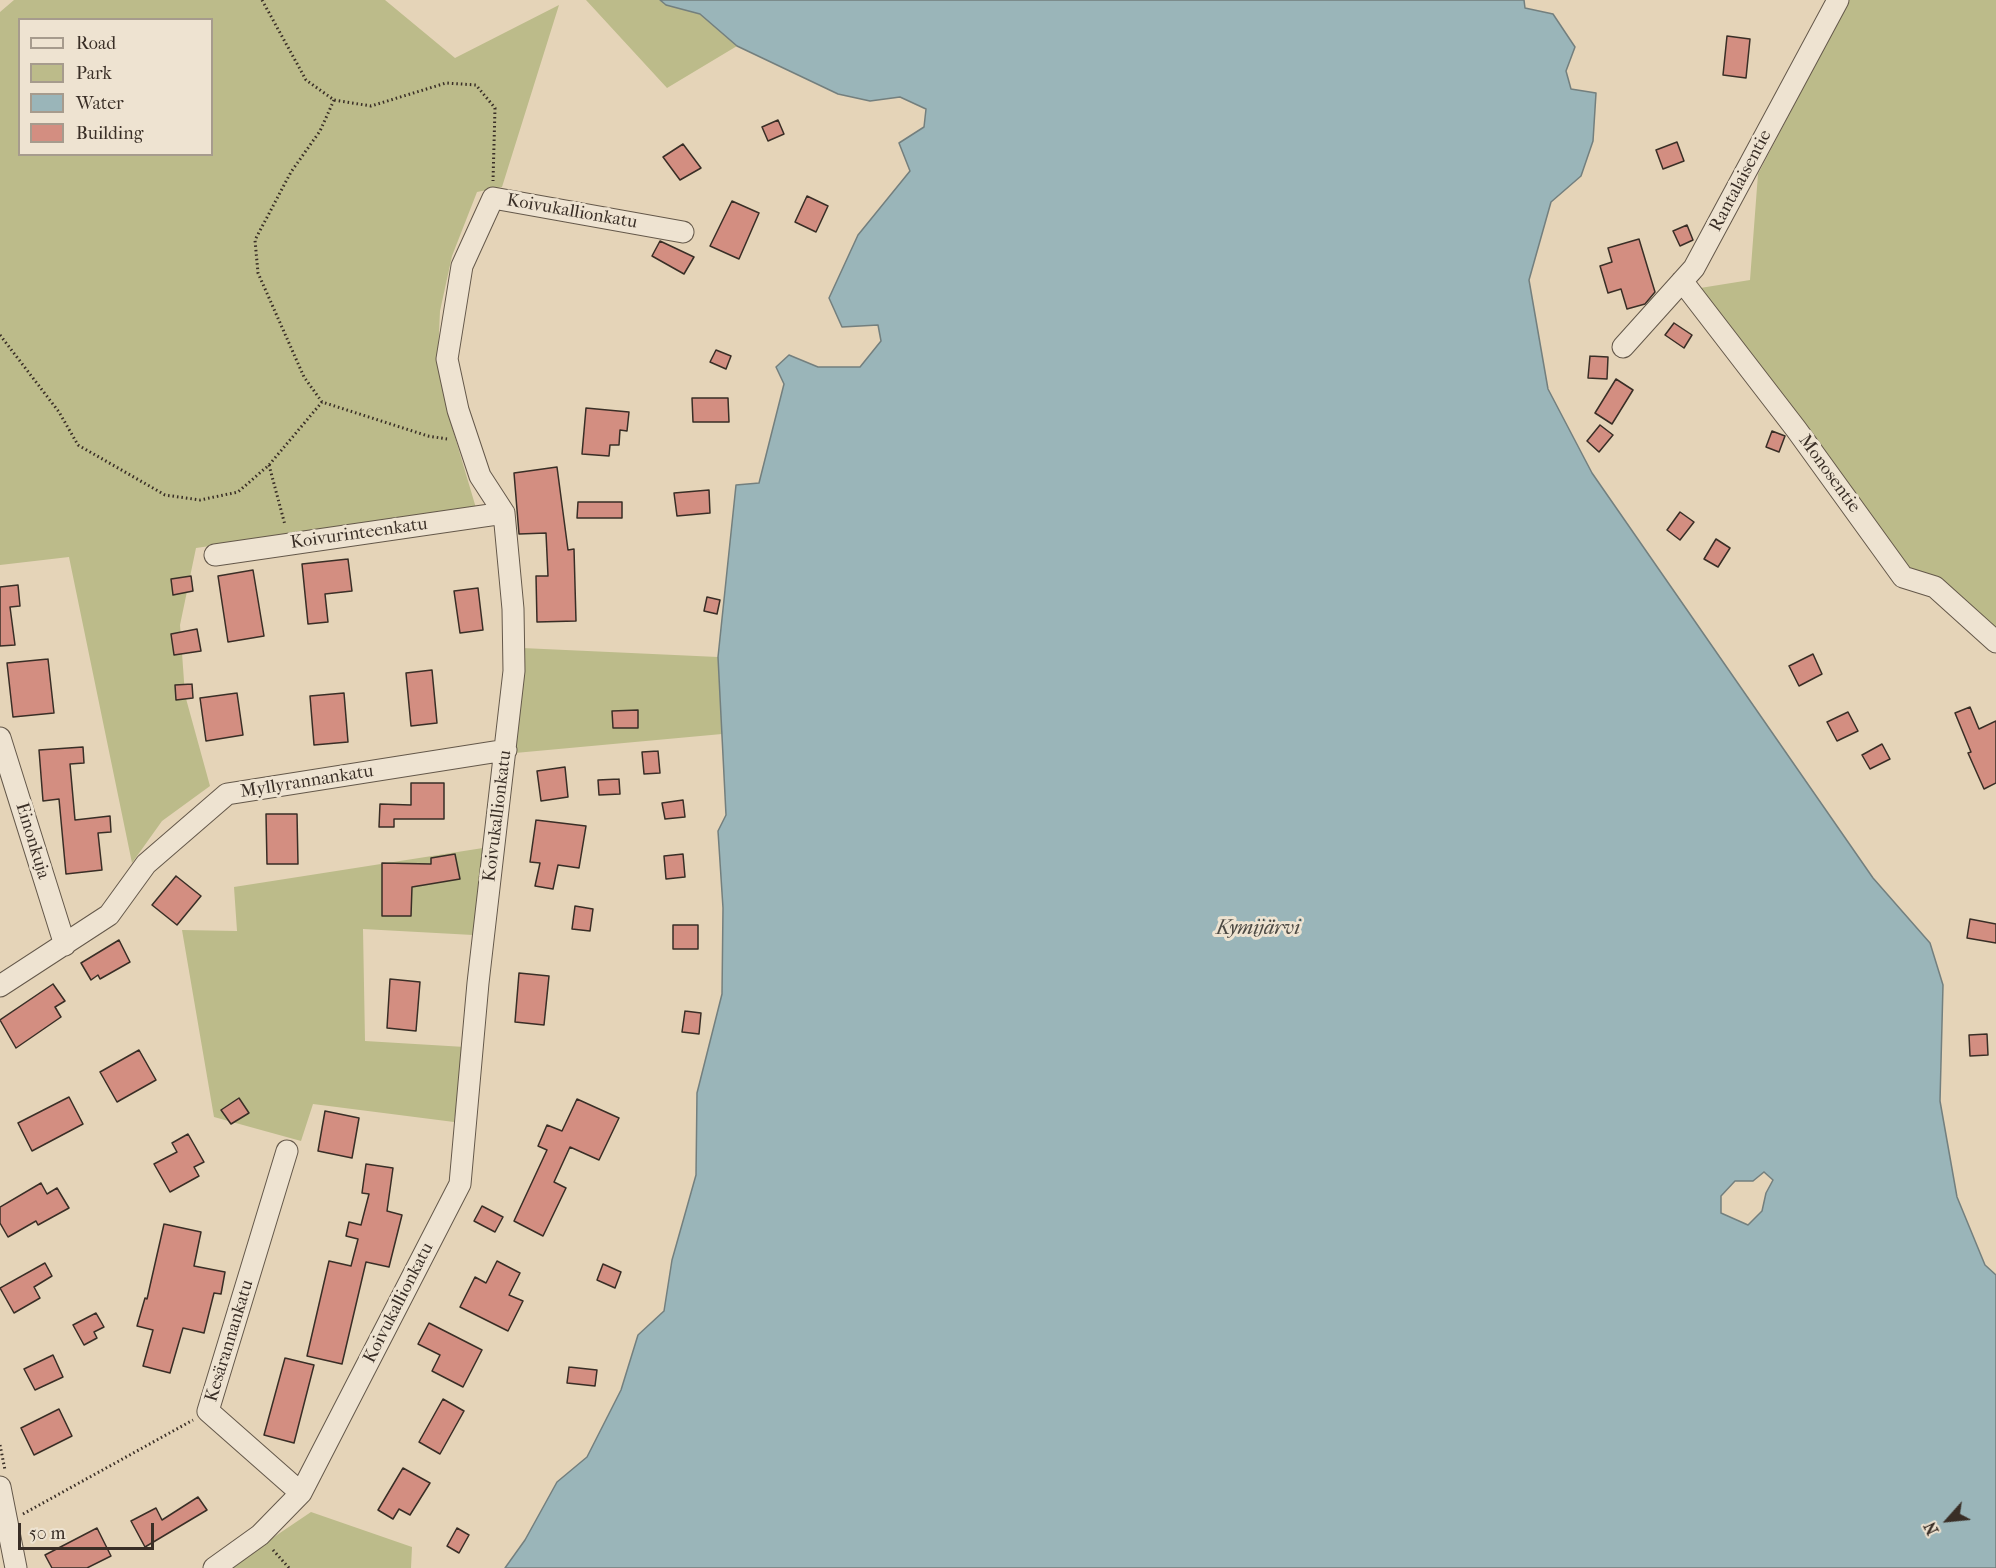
<!DOCTYPE html>
<meta charset="utf-8">
<style>
body{margin:0}
#map{position:relative;width:1996px;height:1568px;overflow:hidden;background:#e5d4b8;font-family:"IM FELL French Canon",serif}
canvas{display:block}
.legend{position:absolute;left:18px;top:18px;width:195px;height:138px;box-sizing:border-box;background:#eee3d1;border:2px solid #a69b8d;margin:0;padding:8px 10px;list-style:none;font-size:18px;color:#392e26}
.legend li{display:flex;align-items:center;gap:12px;height:30px}
.legend b{width:30px;border:2px solid #a69b8d}
.north{position:absolute;left:1918px;top:1490px;width:60px;height:60px;-webkit-text-stroke:4px #eee3d1;paint-order:stroke;rotate:243deg;font-size:16px;font-weight:700;line-height:24px;text-align:center;color:#392e26}
.north::after{content:'';display:block;margin:auto;width:21px;height:27px;background:#392e26;clip-path:polygon(50% 0,100% 100%,50% 72%,0 100%)}
.scale{position:absolute;left:18px;top:1523px;width:136px;height:27px;box-sizing:border-box;border:3px solid #392e26;border-top:0;padding-left:8px;font-size:18px;line-height:21px;white-space:nowrap;color:#392e26;-webkit-text-stroke:4px #eee3d1;paint-order:stroke}
</style>
<div id="map">
<canvas width="1996" height="1568"></canvas>
<ul class="legend">
<li><b style="height:8px;background:#eee3d1"></b>Road</li>
<li><b style="height:16px;background:#bcbb8a"></b>Park</li>
<li><b style="height:16px;background:#9ab5b9"></b>Water</li>
<li><b style="height:16px;background:#d38e81"></b>Building</li>
</ul>
<div class="north">N</div>
<div class="scale">50 m</div>
</div>
<script>
const ctx = document.querySelector('canvas').getContext('2d');
ctx.lineJoin = 'round';
function paint(path, color) {
  ctx.fillStyle = color;
  ctx.fill(path, 'evenodd');
}
function toPath(rows) {
  const path = new Path2D();
  for (const r of rows) {
    path.moveTo(r[0], r[1]);
    for (let i = 2; i < r.length; i += 2) path.lineTo(r[i], r[i + 1]);
  }
  return path;
}
function trace(path, color, width, dash) {
  ctx.strokeStyle = color;
  ctx.lineWidth = width;
  ctx.lineCap = dash ? 'butt' : 'round';
  ctx.setLineDash(dash || []);
  ctx.stroke(path);
}
function drawText(font, color, halo, rows, align = 'center') {
  ctx.font = font + ' "IM FELL French Canon",serif';
  ctx.lineWidth = 6;
  ctx.setLineDash([]);
  ctx.textBaseline = 'middle';
  ctx.strokeStyle = halo;
  ctx.fillStyle = color;
  for (const [text, x, y, turn = 0] of rows) {
    ctx.save();
    ctx.translate(x, y);
    ctx.rotate((+turn || 0) * Math.PI / 180);
    ctx.textAlign = isNaN(turn) ? turn : align;
    if (halo) ctx.strokeText(text, 0, 0);
    ctx.fillText(text, 0, 0);
    ctx.restore();
  }
}
paint(toPath([
 [14,0,385,0,455,58,559,5,502,187,477,192,452,256,440,311,438,355,447,410,476,508,196,548,180,625,185,695,210,786,162,821,132,863,69,557,0,565,0,12],
 [20,20,212,20,212,154,20,154],
 [586,0,660,0,666,5,700,14,737,46,667,88],
 [1849,0,1996,0,1996,637,1905,574,1694,289,1750,280,1758,174],
 [522,648,718,657,722,734,515,753],
 [483,848,473,935,363,929,365,1041,465,1047,454,1122,313,1104,301,1141,214,1117,182,930,237,931,234,887],
 [311,1512,412,1547,411,1568,228,1568]
]), '#bcbb8a');
const water = toPath([
 [660,0,1524,0,1525,8,1553,14,1575,47,1566,71,1571,89,1596,93,1593,141,1581,176,1551,202,1529,280,1548,389,1592,473,1873,878,1930,943,1943,985,1940,1101,1957,1197,1985,1265,1996,1275,1996,1568,505,1568,525,1540,557,1482,587,1457,621,1390,638,1335,664,1311,672,1260,696,1175,697,1093,722,994,723,908,718,831,726,815,718,657,736,485,759,483,784,384,776,367,789,355,818,367,860,367,881,341,878,325,842,327,829,298,858,235,910,171,899,143,924,127,926,109,900,97,870,101,838,94,737,46,700,14,666,5,660,0],
 [1764,1172,1773,1180,1766,1193,1762,1211,1748,1225,1721,1213,1721,1196,1735,1181,1753,1181,1764,1172]
]);
paint(water, '#9ab5b9');
trace(water, '#737f7e', 1.5);
const building = toPath([
 [1727,36,1750,39,1746,78,1723,75,1727,36],
 [778,120,784,134,768,141,762,127,778,120],
 [1677,142,1684,161,1663,169,1656,150,1677,142],
 [683,144,701,168,680,180,663,157,683,144],
 [807,196,828,206,816,232,795,222,807,196],
 [732,201,759,213,739,259,710,246,732,201],
 [1687,225,1693,240,1680,246,1673,231,1687,225],
 [1639,239,1655,292,1645,304,1627,309,1621,289,1608,293,1600,266,1612,262,1608,248,1639,239],
 [660,241,694,257,684,274,652,256,660,241],
 [1674,323,1692,335,1684,348,1665,335,1674,323],
 [716,350,731,356,726,369,710,362,716,350],
 [1590,356,1608,357,1607,379,1588,378,1590,356],
 [1616,379,1633,390,1612,424,1595,413,1616,379],
 [692,398,728,398,729,422,693,422,692,398],
 [586,408,629,412,627,431,620,430,619,445,610,445,609,456,582,454,586,408],
 [1600,425,1613,435,1599,452,1587,441,1600,425],
 [1772,431,1785,436,1779,452,1766,447,1772,431],
 [557,467,568,550,574,549,576,621,537,622,536,576,548,576,546,533,519,534,514,473,557,467],
 [709,490,710,513,677,516,674,493,709,490],
 [578,502,622,502,622,518,577,518,578,502],
 [1680,512,1694,522,1680,540,1667,530,1680,512],
 [1716,539,1730,548,1718,567,1704,559,1716,539],
 [348,559,352,591,325,594,328,622,308,624,302,564,348,559],
 [253,570,264,636,228,642,218,576,253,570],
 [191,576,193,591,173,595,171,579,191,576],
 [18,585,20,606,10,607,15,645,0,646,0,587,18,585],
 [478,588,483,630,460,633,454,591,478,588],
 [707,597,720,600,717,614,704,611,707,597],
 [197,629,201,651,174,655,171,634,197,629],
 [1813,654,1822,674,1799,686,1789,666,1813,654],
 [48,659,54,713,13,717,7,663,48,659],
 [432,670,437,723,411,726,406,673,432,670],
 [192,684,193,698,176,700,175,685,192,684],
 [237,693,243,735,206,741,200,698,237,693],
 [344,693,348,742,314,745,310,696,344,693],
 [1970,707,1979,729,1996,721,1996,783,1984,789,1968,753,1971,752,1955,713,1970,707],
 [638,710,638,728,613,728,612,711,638,710],
 [1848,712,1858,731,1837,741,1827,722,1848,712],
 [1882,744,1890,759,1870,769,1862,755,1882,744],
 [83,747,84,763,70,764,75,820,110,816,111,832,98,833,102,870,66,874,59,799,43,801,39,750,83,747],
 [658,751,660,773,644,774,642,752,658,751],
 [565,767,568,797,541,801,537,771,565,767],
 [619,779,620,794,599,795,598,780,619,779],
 [411,783,444,783,444,819,394,819,394,827,379,827,380,804,411,805,411,783],
 [683,800,685,817,665,819,662,803,683,800],
 [266,814,297,814,298,864,267,864,266,814],
 [536,820,586,826,579,868,558,865,553,889,535,886,540,863,530,862,536,820],
 [455,854,460,879,412,887,411,916,382,916,382,863,431,864,431,858,455,854],
 [683,854,685,877,666,879,664,856,683,854],
 [176,876,201,896,177,925,152,905,176,876],
 [575,906,593,909,590,931,572,929,575,906],
 [1970,919,1996,924,1996,943,1967,938,1970,919],
 [673,925,698,925,698,949,673,949,673,925],
 [119,940,130,962,100,979,98,975,91,980,81,963,119,940],
 [519,973,549,976,544,1025,515,1022,519,973],
 [390,979,420,982,416,1031,387,1028,390,979],
 [53,984,65,1001,55,1007,61,1017,16,1048,0,1020,53,984],
 [685,1011,701,1013,699,1034,682,1032,685,1011],
 [1987,1034,1988,1055,1970,1056,1969,1035,1987,1034],
 [139,1050,156,1080,117,1102,100,1072,139,1050],
 [69,1097,83,1124,32,1151,18,1123,69,1097],
 [239,1098,249,1113,231,1124,221,1110,239,1098],
 [577,1099,619,1118,599,1160,570,1147,554,1182,566,1188,543,1236,514,1221,547,1150,538,1146,547,1125,562,1131,577,1099],
 [325,1111,359,1118,352,1158,318,1151,325,1111],
 [188,1134,204,1162,194,1167,199,1176,170,1192,154,1164,177,1152,172,1143,188,1134],
 [366,1164,393,1168,387,1211,402,1215,389,1267,366,1262,342,1364,307,1356,329,1261,351,1266,358,1239,346,1236,349,1222,361,1225,369,1194,362,1193,366,1164],
 [41,1183,47,1194,57,1188,69,1208,38,1225,36,1221,8,1237,0,1223,0,1207,41,1183],
 [482,1206,503,1217,495,1232,474,1221,482,1206],
 [164,1224,201,1232,194,1266,225,1272,221,1294,214,1293,204,1333,183,1328,170,1373,143,1366,153,1330,137,1326,145,1298,147,1299,164,1224],
 [497,1261,520,1273,509,1295,523,1301,508,1331,460,1307,475,1277,486,1283,497,1261],
 [45,1263,52,1276,34,1287,40,1298,14,1313,0,1288,45,1263],
 [603,1264,621,1272,615,1288,597,1280,603,1264],
 [96,1313,104,1327,94,1332,97,1338,84,1345,73,1325,96,1313],
 [429,1323,482,1350,463,1387,432,1371,440,1355,418,1344,429,1323],
 [53,1355,63,1377,35,1390,24,1369,53,1355],
 [285,1358,314,1365,294,1443,264,1435,285,1358],
 [569,1367,597,1370,595,1386,567,1383,569,1367],
 [443,1399,464,1411,440,1454,419,1442,443,1399],
 [59,1409,72,1436,34,1455,21,1428,59,1409],
 [403,1468,430,1483,410,1515,399,1509,393,1519,378,1510,403,1468],
 [198,1497,207,1510,145,1547,131,1521,156,1508,162,1520,198,1497],
 [97,1528,111,1556,87,1568,52,1568,45,1555,97,1528],
 [457,1528,469,1535,459,1553,447,1546,457,1528]
]);
paint(building, '#d38e81');
trace(building, '#392e26', 1.5);
const street = toPath([
 [1682,281,1796,429,1903,577,1935,587,1996,642],
 [1623,347,1694,268,1838,0],
 [215,555,504,513],
 [0,738,65,945],
 [0,986,109,915,146,864,227,794,506,750],
 [287,1151,208,1411,301,1493],
 [0,1487,16,1568],
 [214,1568,260,1535,301,1493,460,1184,478,983,514,671,513,609,504,513,480,476,458,410,447,359,462,266,493,198,683,232]
]);
trace(street, '#64584a', 23);
trace(toPath([
 [262,0,306,80,334,100,371,106,446,83,476,85,495,108,493,181],
 [334,100,320,131,291,172,255,240,258,273,304,377,322,402,428,436,447,439],
 [0,335,59,412,78,445,165,495,200,500,238,492,269,465,322,402],
 [269,465,285,525],
 [0,1445,5,1470],
 [23,1514,193,1420],
 [273,1550,289,1568]
]), '#392e26', 3, [1.5, 3]);
trace(street, '#eee3d1', 21);
drawText('18px', '#392e26', '#eee3d1', [
 ["Rantalaisentie",1741,181,-62],
 ["Koivukallionkatu",572,212,10],
 ["Monosentie",1829,474,54],
 ["Koivurinteenkatu",359,534,-8],
 ["Myllyrannankatu",307,782,-9],
 ["Koivukallionkatu",498,816,-83],
 ["Einonkuja",32,841,73],
 ["Koivukallionkatu",399,1303,-63],
 ["Kesärannankatu",230,1341,-73]
]);
drawText('italic 20px', '#4c4943', '#eee3d1', [
 ["Kymijärvi",1258,929]
]);
</script>
